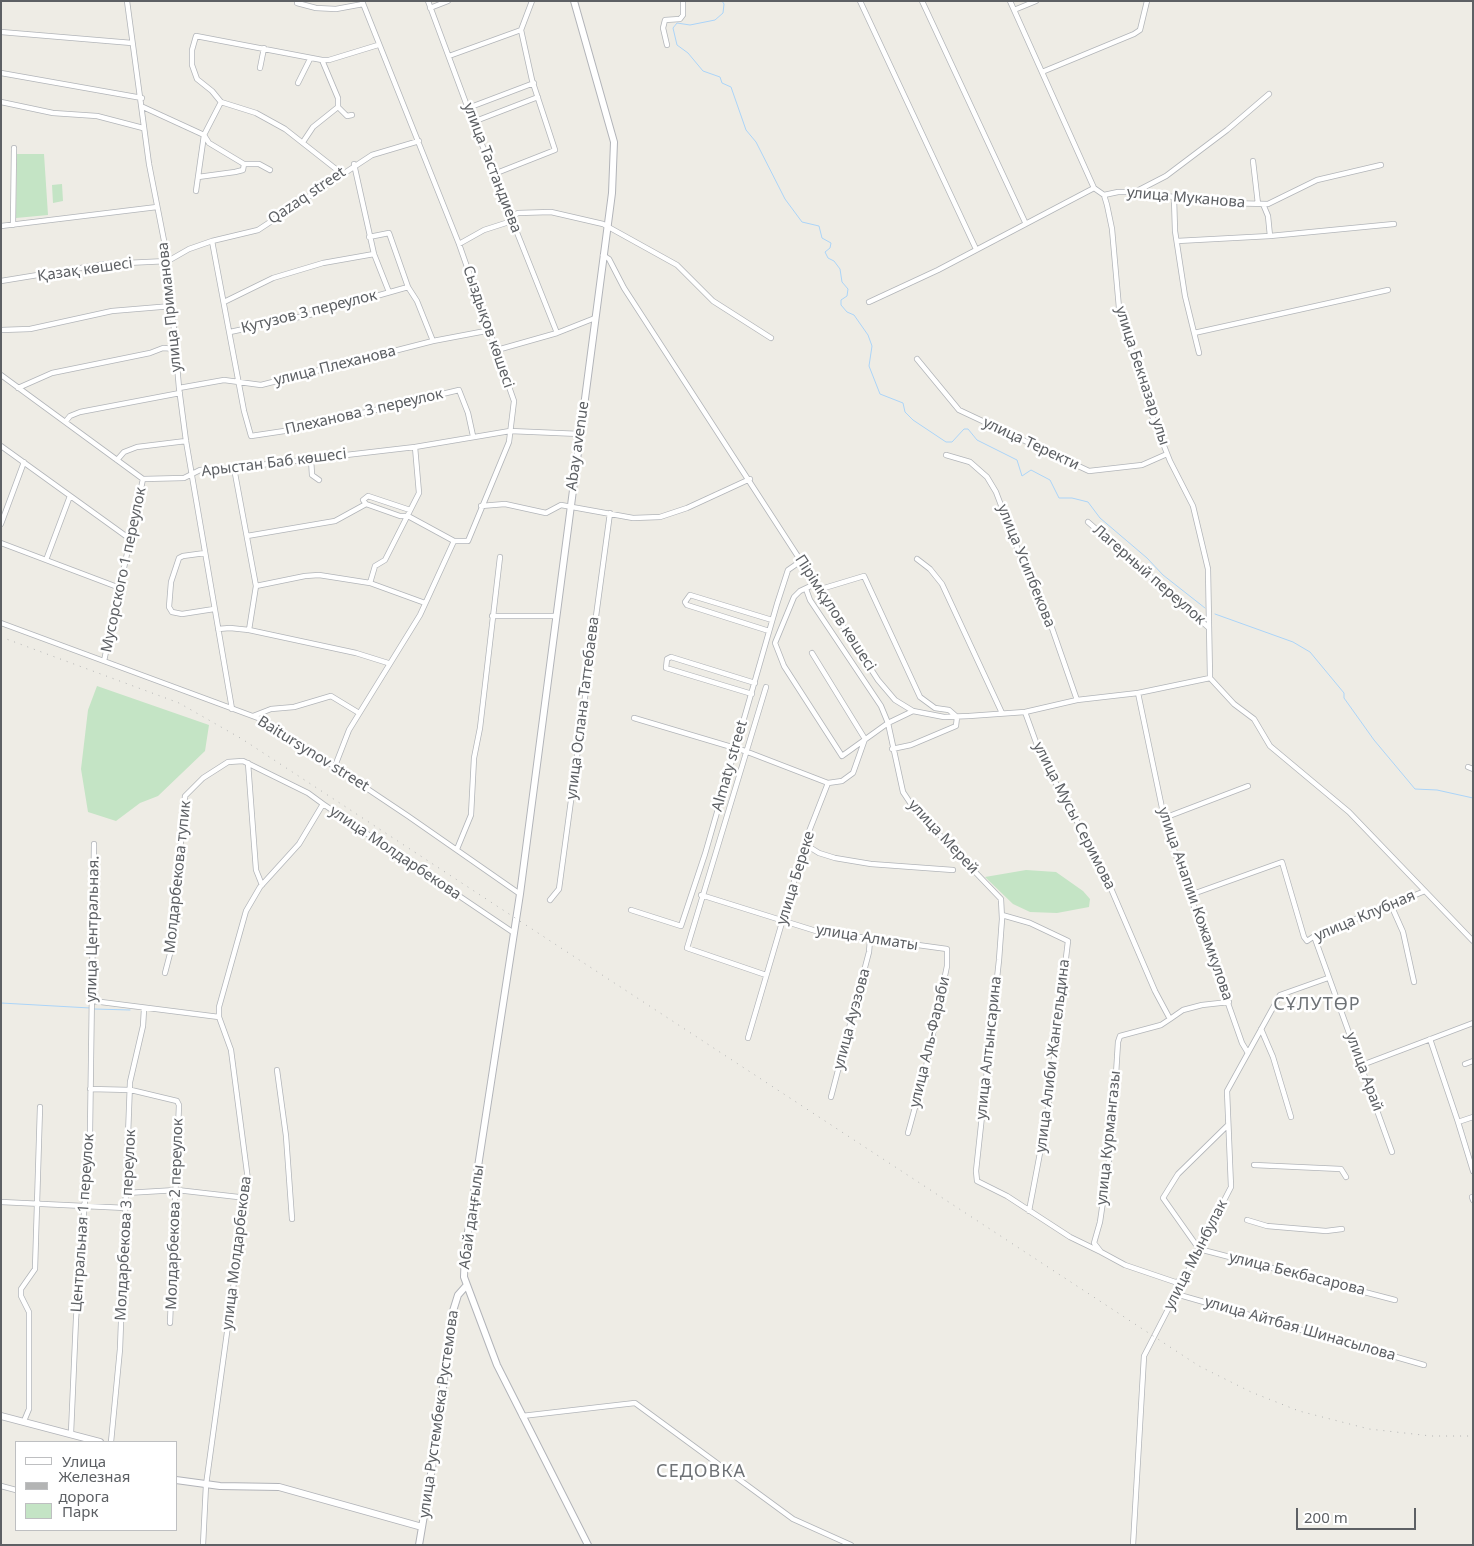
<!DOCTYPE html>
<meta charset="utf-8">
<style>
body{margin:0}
#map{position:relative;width:1474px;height:1546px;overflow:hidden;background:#eeece5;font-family:"Noto Sans",sans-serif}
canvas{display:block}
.frame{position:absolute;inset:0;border:2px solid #5d6064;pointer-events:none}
.legend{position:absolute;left:15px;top:1441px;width:162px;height:90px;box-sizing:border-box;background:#fff;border:1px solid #bebfc1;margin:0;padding:6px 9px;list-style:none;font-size:15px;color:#5d6064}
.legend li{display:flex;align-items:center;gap:10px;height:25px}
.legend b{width:25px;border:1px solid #bebfc1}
.scale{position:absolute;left:1296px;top:1508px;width:120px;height:22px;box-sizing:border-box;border:2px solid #5d6064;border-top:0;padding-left:6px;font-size:15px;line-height:18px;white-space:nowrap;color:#5d6064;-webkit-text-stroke:4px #fff;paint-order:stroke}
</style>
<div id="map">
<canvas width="1474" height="1546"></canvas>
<div class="frame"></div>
<ul class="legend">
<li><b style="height:6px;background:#fff"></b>Улица</li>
<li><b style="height:6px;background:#b3b4b4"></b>Железная дорога</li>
<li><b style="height:14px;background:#c4e4c5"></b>Парк</li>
</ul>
<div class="scale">200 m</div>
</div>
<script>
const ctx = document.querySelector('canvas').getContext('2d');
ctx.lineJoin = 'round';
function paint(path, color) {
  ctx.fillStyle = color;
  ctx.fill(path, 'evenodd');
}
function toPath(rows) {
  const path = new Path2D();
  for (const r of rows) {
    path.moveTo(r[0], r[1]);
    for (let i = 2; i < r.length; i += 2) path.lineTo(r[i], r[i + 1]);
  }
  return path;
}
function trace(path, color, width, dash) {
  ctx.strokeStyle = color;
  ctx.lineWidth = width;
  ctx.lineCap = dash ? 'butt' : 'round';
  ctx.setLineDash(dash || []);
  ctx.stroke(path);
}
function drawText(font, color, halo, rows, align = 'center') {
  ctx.font = font + ' "Noto Sans",sans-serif';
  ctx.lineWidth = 5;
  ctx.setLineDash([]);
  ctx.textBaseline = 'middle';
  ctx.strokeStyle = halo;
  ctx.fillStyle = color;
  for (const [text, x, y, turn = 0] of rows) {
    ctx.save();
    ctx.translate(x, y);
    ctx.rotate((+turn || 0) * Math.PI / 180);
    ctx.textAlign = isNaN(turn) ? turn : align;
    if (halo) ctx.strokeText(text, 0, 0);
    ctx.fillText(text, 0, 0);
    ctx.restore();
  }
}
paint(toPath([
 [17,154,44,154,48,215,16,218],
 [62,184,63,201,53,203,52,185],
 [97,686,209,725,205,751,158,796,140,803,116,821,88,812,81,769,88,710],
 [1026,870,1056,872,1083,891,1090,899,1089,907,1057,913,1030,912,1013,904,985,877]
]), '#c4e4c5');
trace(toPath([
 [722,1,724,4,723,13,715,20,690,25,677,23,673,28,677,45,688,53,703,71,720,77,722,83,731,87,746,130,756,142,785,199,802,222,819,226,822,238,831,243,830,248,825,252,828,258,834,261,840,269,842,282,848,289,847,296,841,300,841,305,847,312,854,315,868,335,872,346,869,366,880,394,903,403,905,412,913,420,946,442,952,442,964,429,968,429,977,440,1017,460,1022,476,1031,470,1050,480,1059,498,1072,498,1088,502,1100,518,1147,558,1163,575,1205,608],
 [1215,614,1293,642,1310,652,1344,693,1344,698,1374,740,1415,789,1437,790,1473,798],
 [1,1003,90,1008],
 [94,1009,130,1010]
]), '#abd4f8', 1);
const street = toPath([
 [127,1,149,164,168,261,179,388,186,441,232,709],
 [428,1,473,122,557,333],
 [860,1,976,249],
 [922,1,1025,222],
 [1010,1,1094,188,1104,195,1107,205,1112,229,1119,308,1149,408,1170,461,1193,506,1208,569,1210,678],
 [297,3,316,8,336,9,363,4],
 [430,8,448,1],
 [1014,10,1036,1],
 [1,32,132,43],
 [667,45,663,28,665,20,680,19,683,15,683,1],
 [449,56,521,30],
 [322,60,338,98,338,107,347,116,352,115],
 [260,68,264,48],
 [1042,72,1134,34,1140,30,1147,1],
 [1,73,142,98],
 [298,83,310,59],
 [1,102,53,113,97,116,143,128],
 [143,107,204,135,209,143,244,164,259,164,270,170],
 [468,108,534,83],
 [473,122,538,97],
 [303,142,313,127,338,107],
 [1253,161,1258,204],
 [354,164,374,254,389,292],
 [341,173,285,129,256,113,221,102,212,91,197,79,192,65,192,50,196,36,322,60,329,60,378,45],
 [494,174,555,150,532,80,521,30,532,1],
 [198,177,235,172,243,170,244,164],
 [196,191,204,135,221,102],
 [1135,192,1166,176,1227,130,1269,94],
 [1104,195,1118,192,1135,192,1221,203,1268,204,1317,180,1381,165],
 [1174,198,1175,231,1185,296,1199,353],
 [1263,204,1268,216,1270,236],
 [511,217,518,213,551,212,603,224,677,265,713,301,771,338],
 [13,225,14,148],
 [1,226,157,207],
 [369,237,389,233,408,287,417,301,433,341],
 [212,241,244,411,251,436,291,430,459,390,468,413,473,436],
 [1177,241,1270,236,1394,224],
 [459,244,484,230,512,221],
 [603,255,609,259,624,288,878,680,895,700,913,711,944,717,969,716,1025,712,1077,700,1138,693,1210,678],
 [1,281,105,264,168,261,189,249,212,241,258,230,372,155,419,141],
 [224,302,273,278,323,263,374,254],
 [869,302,938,270,1094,188],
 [1,330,30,329,112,311,172,306],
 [230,332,313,314,408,287],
 [1194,333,1388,290],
 [497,350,557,333,595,318],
 [917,359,959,410,1089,471,1142,465,1167,454],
 [1,375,143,479,184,478,200,470,234,468,415,447,510,431,580,434],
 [18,388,52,373,150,353,163,348,176,349],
 [179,388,224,380,261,385,433,341,491,330],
 [66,421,70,416,80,412,180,393],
 [1,446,130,539],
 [946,455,970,462,987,477,996,492,1027,574,1033,580,1045,608,1077,700],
 [311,459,312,475,319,480],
 [117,460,124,452,137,447,186,441],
 [234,468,256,586,249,630],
 [481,506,505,504,546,513,561,505,633,518,660,517,687,508,750,479],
 [410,510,368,496,363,500,366,504,400,516,408,516,454,541],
 [1088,522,1209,628],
 [1,524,24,462],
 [247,536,335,521,366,504],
 [1,543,120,588],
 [205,553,183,556,179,558,171,582,169,607,172,612,182,614,214,609],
 [917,559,930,569,942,584,1002,713],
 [46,560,70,496],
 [370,583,375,566,385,560,419,493,415,447],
 [817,583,800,591,794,597,775,643,784,666,842,756,888,723,913,711],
 [256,586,305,576,319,575,370,583,425,603],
 [806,589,810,600,881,706,888,723,903,792,913,807,1001,899,1002,919,999,960,976,1171,977,1181,1007,1196,1070,1237,1101,1252],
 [821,589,864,576,920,697,935,708,949,710,957,717,956,726,911,745,892,749],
 [492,616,556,616],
 [1,623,266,721,408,816,520,894],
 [218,629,230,628,249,630,356,653,388,663],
 [769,631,687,605,685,602,690,595,772,620],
 [812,653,865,739,853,773,842,781,828,783],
 [104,661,143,479],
 [1210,678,1234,704,1254,719,1270,746,1349,812,1473,941],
 [766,687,687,948,766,975],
 [1138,693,1166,827,1242,1043,1248,1053],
 [752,694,666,668,667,659,671,657,755,683],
 [1025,712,1037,745,1053,778,1100,863,1155,991,1170,1019,1161,1025,1120,1036,1118,1042,1112,1139,1100,1222,1094,1243,1101,1252,1125,1265,1175,1282,1182,1281],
 [253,716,271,709,294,707,331,696,359,713],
 [634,718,745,751,828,783],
 [248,763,256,870,262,885],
 [335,766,349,730,420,615,454,541,468,541,509,442,514,401,459,244,362,1],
 [1468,767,1473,769],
 [1164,818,1248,786],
 [806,845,819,853,835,858,871,864,953,870],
 [457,849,471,815,474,758,480,728,500,557],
 [701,895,816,931,947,949,947,966,926,1067,908,1133],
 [1190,895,1282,862,1304,937,1307,941,1316,935,1425,891],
 [550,900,559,889,610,513],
 [1391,905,1403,932,1414,982],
 [631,910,681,926,705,854,777,604,788,570,801,561],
 [1002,915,1030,923,1068,941,1047,1116,1029,1211],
 [1314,936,1392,1152],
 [165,973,171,950,185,796,203,778,228,762,243,761,308,793,323,804],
 [93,1001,219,1017],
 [1170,1019,1183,1010,1202,1005,1229,1002],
 [1261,1029,1273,1057,1291,1117],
 [748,1038,808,834,828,783],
 [1430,1039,1458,1122],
 [1465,1064,1473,1061],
 [1362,1065,1473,1023],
 [277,1070,286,1136,292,1219],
 [90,1089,131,1090,177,1101,179,1105,170,1323],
 [831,1097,869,952,870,940],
 [1473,1117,1458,1122,1473,1171],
 [1228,1125,1178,1174,1163,1198,1199,1249,1395,1300],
 [1254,1165,1341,1169,1346,1177],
 [126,1193,177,1190,247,1198],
 [1472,1197,1473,1200],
 [1,1202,126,1208],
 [1247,1220,1267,1226,1326,1231,1342,1229],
 [1176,1294,1424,1365],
 [522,1416,635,1403,793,1519,851,1545],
 [24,1421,29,1409,29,1312,21,1296,21,1289,35,1269,40,1107],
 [71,1433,76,1319,90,1133,94,844],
 [111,1442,120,1349,130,1082,143,1026,144,1009],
 [1,1486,16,1490],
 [203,1545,206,1485,248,1180,231,1050,219,1017,219,1007,246,911,260,887,299,844,323,804,514,933],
 [1133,1545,1144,1356,1231,1187,1227,1091,1280,995,1328,978]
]);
const secondary = toPath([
 [574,1,614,142,612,193,520,894,465,1251,464,1277,497,1365,588,1545],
 [1,1416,100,1442],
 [176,1480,220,1486,279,1487,422,1527],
 [419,1545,434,1456,453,1311,458,1295,466,1286]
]);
trace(street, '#b2b5b9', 6);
trace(secondary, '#b2b4b9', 8);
trace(street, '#fff', 4.5);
trace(secondary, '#fff', 6);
trace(toPath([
 [1,637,179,703,242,739,1199,1366,1251,1392,1299,1411,1369,1429,1431,1436,1473,1436]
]), '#b3b4b4', 1, [1, 6]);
drawText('15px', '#5d6064', '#fff', [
 ["улица Тастандиева",492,168,69],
 ["Qazaq street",307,196,-34],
 ["улица Муканова",1186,198,5],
 ["Қазақ көшесі",85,270,-8],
 ["улица Приманова",170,307,-96],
 ["Кутузов 3 переулок",309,312,-14],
 ["Сыздықов көшесі",488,327,71],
 ["улица Плеханова",335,366,-14],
 ["улица Бекназар улы",1142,376,72],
 ["Плеханова 3 переулок",364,412,-13],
 ["улица Теректи",1031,444,25],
 ["Abay avenue",578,446,-82],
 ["Арыстан Баб көшесі",274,463,-7],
 ["улица Усипбекова",1026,566,68],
 ["Мусорского 1 переулок",124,570,-78],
 ["Лагерный переулок",1149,575,41],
 ["Пірімқұлов көшесі",835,613,57],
 ["улица Ослана Таттебаева",583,708,-83],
 ["Baitursynov street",313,754,32],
 ["Almaty street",730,766,-74],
 ["улица Мусы Серимова",1074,816,63],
 ["улица Мерей",943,837,47],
 ["улица Молдарбекова",395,853,34],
 ["Молдарбекова тупик",178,877,-84],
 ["улица Береке",796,878,-73],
 ["улица Анапии Кожамкулова",1195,904,71],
 ["улица Клубная",1365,916,-23],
 ["улица Центральная.",93,929,-89],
 ["улица Алматы",867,938,9],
 ["улица Ауэзова",852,1019,-75],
 ["улица Аль-Фараби",930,1042,-77],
 ["улица Алтынсарина",989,1048,-84],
 ["улица Алиби Жангельдина",1053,1056,-83],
 ["улица Арай",1364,1072,70],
 ["улица Курмангазы",1109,1138,-84],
 ["Молдарбекова 2 переулок",175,1214,-88],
 ["Абай даңғылы",472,1217,-82],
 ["Центральная 1 переулок",83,1223,-86],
 ["Молдарбекова 3 переулок",126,1225,-87],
 ["улица Молдарбекова",237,1253,-83],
 ["улица Мынбулак",1196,1255,-63],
 ["улица Бекбасарова",1297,1274,14],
 ["улица Айтбая Шинасылова",1300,1329,16],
 ["улица Рустембека Рустемова",439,1414,-82]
]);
ctx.letterSpacing = '1px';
drawText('18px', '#6e7276', '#fff', [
 ["СҰЛУТӨР",1317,1005],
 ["СЕДОВКА",701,1472]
]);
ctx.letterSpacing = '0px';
</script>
